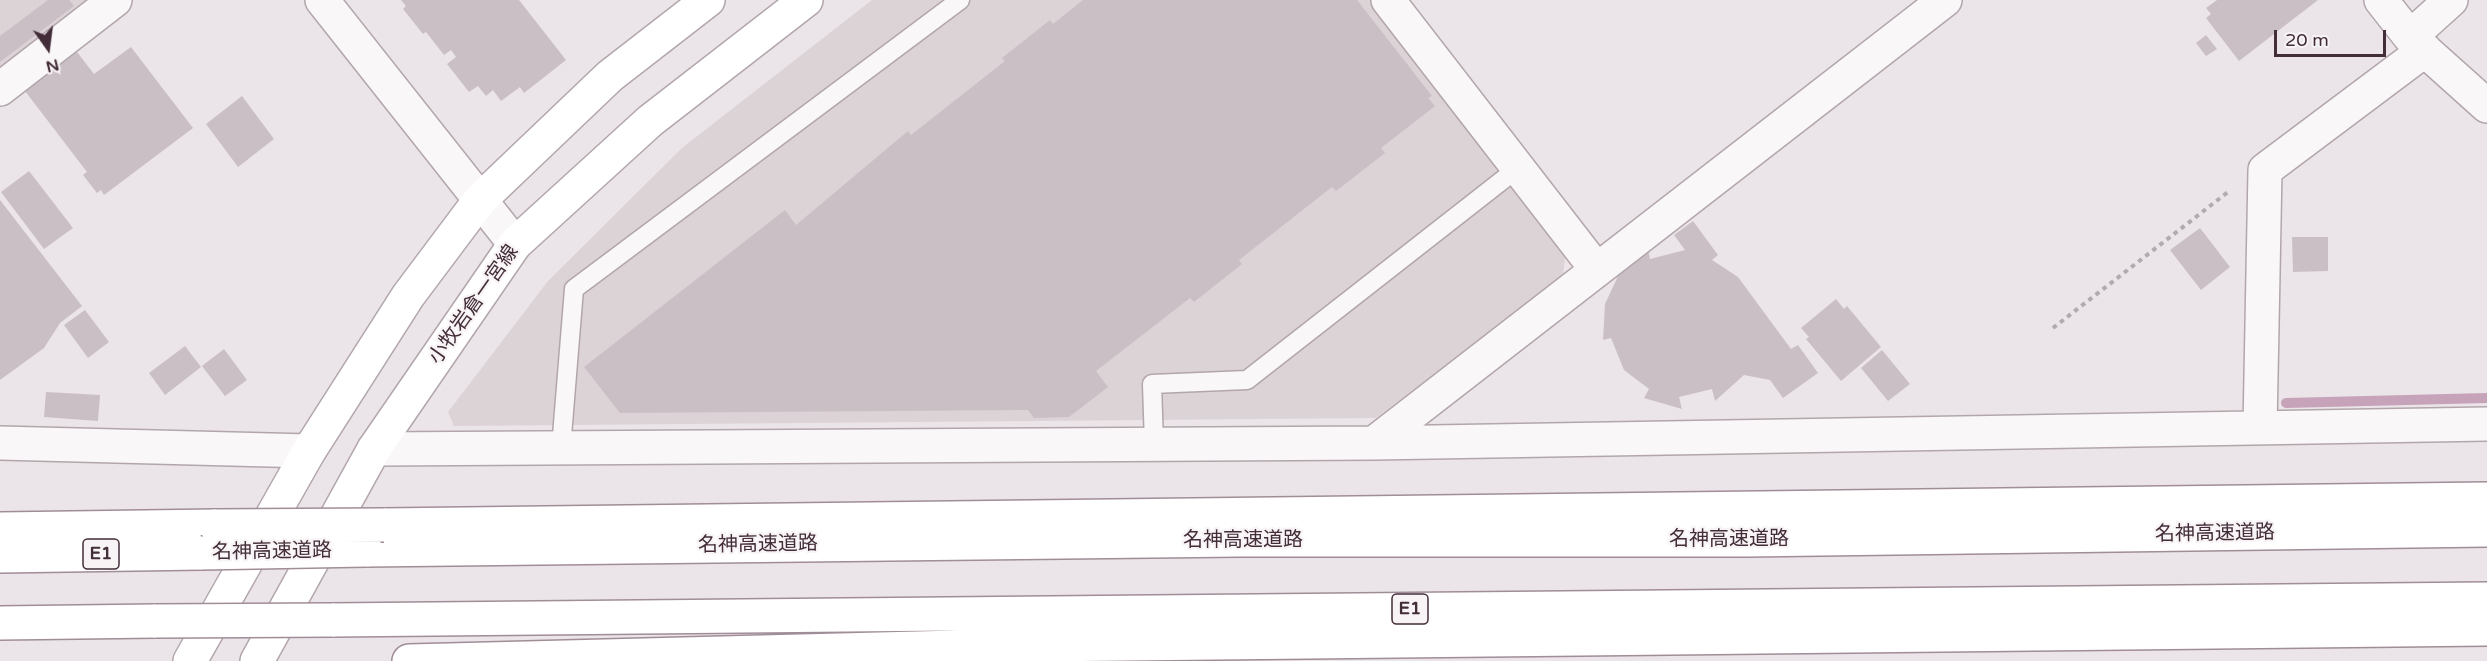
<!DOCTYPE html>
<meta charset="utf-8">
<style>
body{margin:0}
#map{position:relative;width:2487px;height:661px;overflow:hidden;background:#ebe4e8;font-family:"Varela Round",sans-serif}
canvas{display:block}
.north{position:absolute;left:18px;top:18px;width:60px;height:60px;-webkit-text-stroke:4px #f8f4f6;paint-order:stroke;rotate:166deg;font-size:16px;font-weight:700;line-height:24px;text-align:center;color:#422d38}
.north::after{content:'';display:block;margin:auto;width:21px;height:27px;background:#422d38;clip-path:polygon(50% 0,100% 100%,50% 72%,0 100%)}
.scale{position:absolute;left:2274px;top:30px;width:112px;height:27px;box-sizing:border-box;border:3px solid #422d38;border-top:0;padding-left:8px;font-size:18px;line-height:21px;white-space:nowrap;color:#422d38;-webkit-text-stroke:4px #f8f4f6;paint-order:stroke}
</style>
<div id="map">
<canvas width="2487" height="661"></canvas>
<div class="north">N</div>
<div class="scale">20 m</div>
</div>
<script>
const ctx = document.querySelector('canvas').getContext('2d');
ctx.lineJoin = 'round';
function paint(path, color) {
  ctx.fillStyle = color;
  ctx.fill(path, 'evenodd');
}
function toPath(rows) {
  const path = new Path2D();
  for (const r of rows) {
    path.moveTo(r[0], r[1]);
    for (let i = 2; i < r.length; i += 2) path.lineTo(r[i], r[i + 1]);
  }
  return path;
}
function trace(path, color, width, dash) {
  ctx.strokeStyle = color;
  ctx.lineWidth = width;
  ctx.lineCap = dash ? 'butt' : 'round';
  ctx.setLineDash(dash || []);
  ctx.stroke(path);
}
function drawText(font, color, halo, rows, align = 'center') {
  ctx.font = font + ' "Varela Round","Noto Sans JP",sans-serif';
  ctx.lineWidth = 4.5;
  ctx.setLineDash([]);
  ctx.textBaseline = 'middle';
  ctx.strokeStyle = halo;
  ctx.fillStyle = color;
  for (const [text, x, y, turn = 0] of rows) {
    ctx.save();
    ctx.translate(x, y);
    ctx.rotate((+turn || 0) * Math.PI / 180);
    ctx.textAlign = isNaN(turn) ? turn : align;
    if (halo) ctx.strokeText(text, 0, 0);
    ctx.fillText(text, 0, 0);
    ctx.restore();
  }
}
paint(toPath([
 [0,0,92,0,0,71],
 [872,0,1370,0,1566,249,1563,276,1376,418,454,426,448,412,548,281,682,148]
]), '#dcd3d7');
trace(toPath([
 [2286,403,2487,398]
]), '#c7a3ba', 10);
paint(toPath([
 [48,0,69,0,74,6,0,62,0,36],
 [401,0,519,0,566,60,524,93,520,87,501,101,493,90,486,96,478,86,469,92,447,64,456,57,451,50,444,55,426,32,423,34,403,9,406,6],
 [1083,0,1357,0,1432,96,1428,98,1435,106,1381,148,1385,153,1336,191,1332,187,1239,260,1242,264,1194,302,1190,298,1096,371,1108,387,1069,417,1034,418,1028,410,620,413,584,367,785,210,796,225,908,131,911,135,1005,61,1002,58,1050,20,1053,24],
 [2217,0,2318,0,2239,61,2206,18,2211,14,2206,8],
 [2206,35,2217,49,2206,56,2196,43],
 [131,47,193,128,104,195,101,190,97,193,83,175,87,172,25,91,77,52,94,74],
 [242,96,274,139,238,167,206,124],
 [29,171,73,228,44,249,1,192],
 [0,200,82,306,60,323,44,348,0,380],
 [1693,221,1718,255,1712,260,1738,277,1791,349,1798,345,1818,373,1783,398,1770,380,1744,375,1715,401,1712,389,1679,397,1682,409,1644,398,1649,389,1624,370,1611,338,1603,340,1605,304,1619,274,1648,249,1650,259,1685,250,1674,235],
 [2200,228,2230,267,2201,290,2170,250],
 [2292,237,2328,237,2328,271,2293,272],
 [1836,299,1844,309,1847,306,1881,347,1841,381,1806,339,1809,337,1801,328],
 [85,310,109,342,88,358,64,325],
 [185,346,201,367,165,395,149,373],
 [224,349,247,380,225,396,202,366],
 [1882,350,1910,384,1888,401,1861,368],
 [46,392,100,395,98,421,44,417]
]), '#cabfc5');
const service = toPath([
 [1154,444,1152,384,1247,380,1518,168],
 [561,448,574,289,960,0]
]);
const minor = toPath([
 [1388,0,1597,270],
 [2381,0,2410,37,2487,106],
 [2410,37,2451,0],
 [0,89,115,0],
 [2260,428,2265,170,2425,50],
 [0,443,309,451],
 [1374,443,1945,0],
 [374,449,1374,443,2487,424]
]);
const tertiary = toPath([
 [322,0,515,244]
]);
const secondary = toPath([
 [190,661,309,451,408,296,480,200,610,76,708,0],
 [257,661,374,449,515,244,650,121,806,0]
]);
const motorway = toPath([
 [384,525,2487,499],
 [0,529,216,526],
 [366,550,1239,540,1747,540,2487,530],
 [0,556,201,553],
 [332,620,2487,599],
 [0,623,156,621],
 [409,661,1036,645,2487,629]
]);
trace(service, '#b2a6ac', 21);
trace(minor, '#b2a6ac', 36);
trace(tertiary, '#b2a6ac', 36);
trace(secondary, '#b2a6ac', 36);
trace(motorway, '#a08d97', 36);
trace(toPath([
 [2053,328,2228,192]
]), '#b3aaaf', 4, [4.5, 4.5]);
trace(service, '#f9f7f8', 18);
trace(minor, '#f9f7f8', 33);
trace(tertiary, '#f9f7f8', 33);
trace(secondary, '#fff', 33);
trace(motorway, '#fff', 33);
const motorwayBridge = toPath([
 [216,526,384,525],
 [201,553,366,550],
 [156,621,332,620]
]);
trace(motorwayBridge, '#a08d97', 36, []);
trace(motorwayBridge, '#fff', 33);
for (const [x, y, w] of [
 [101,554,36],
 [1410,609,36]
]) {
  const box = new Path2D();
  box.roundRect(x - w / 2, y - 15, w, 30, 4.5);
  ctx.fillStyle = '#f8f4f6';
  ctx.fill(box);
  trace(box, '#422d38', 1.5);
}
drawText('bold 18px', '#422d38', null, [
 ["E1",101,554],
 ["E1",1410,609]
]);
drawText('20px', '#422d38', '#f8f4f6', [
 ["小牧岩倉一宮線",474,305,-55],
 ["名神高速道路",2215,534,-1],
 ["名神高速道路",1729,540],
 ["名神高速道路",1243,541],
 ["名神高速道路",758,545,-1],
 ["名神高速道路",272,552,-1]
]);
</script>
